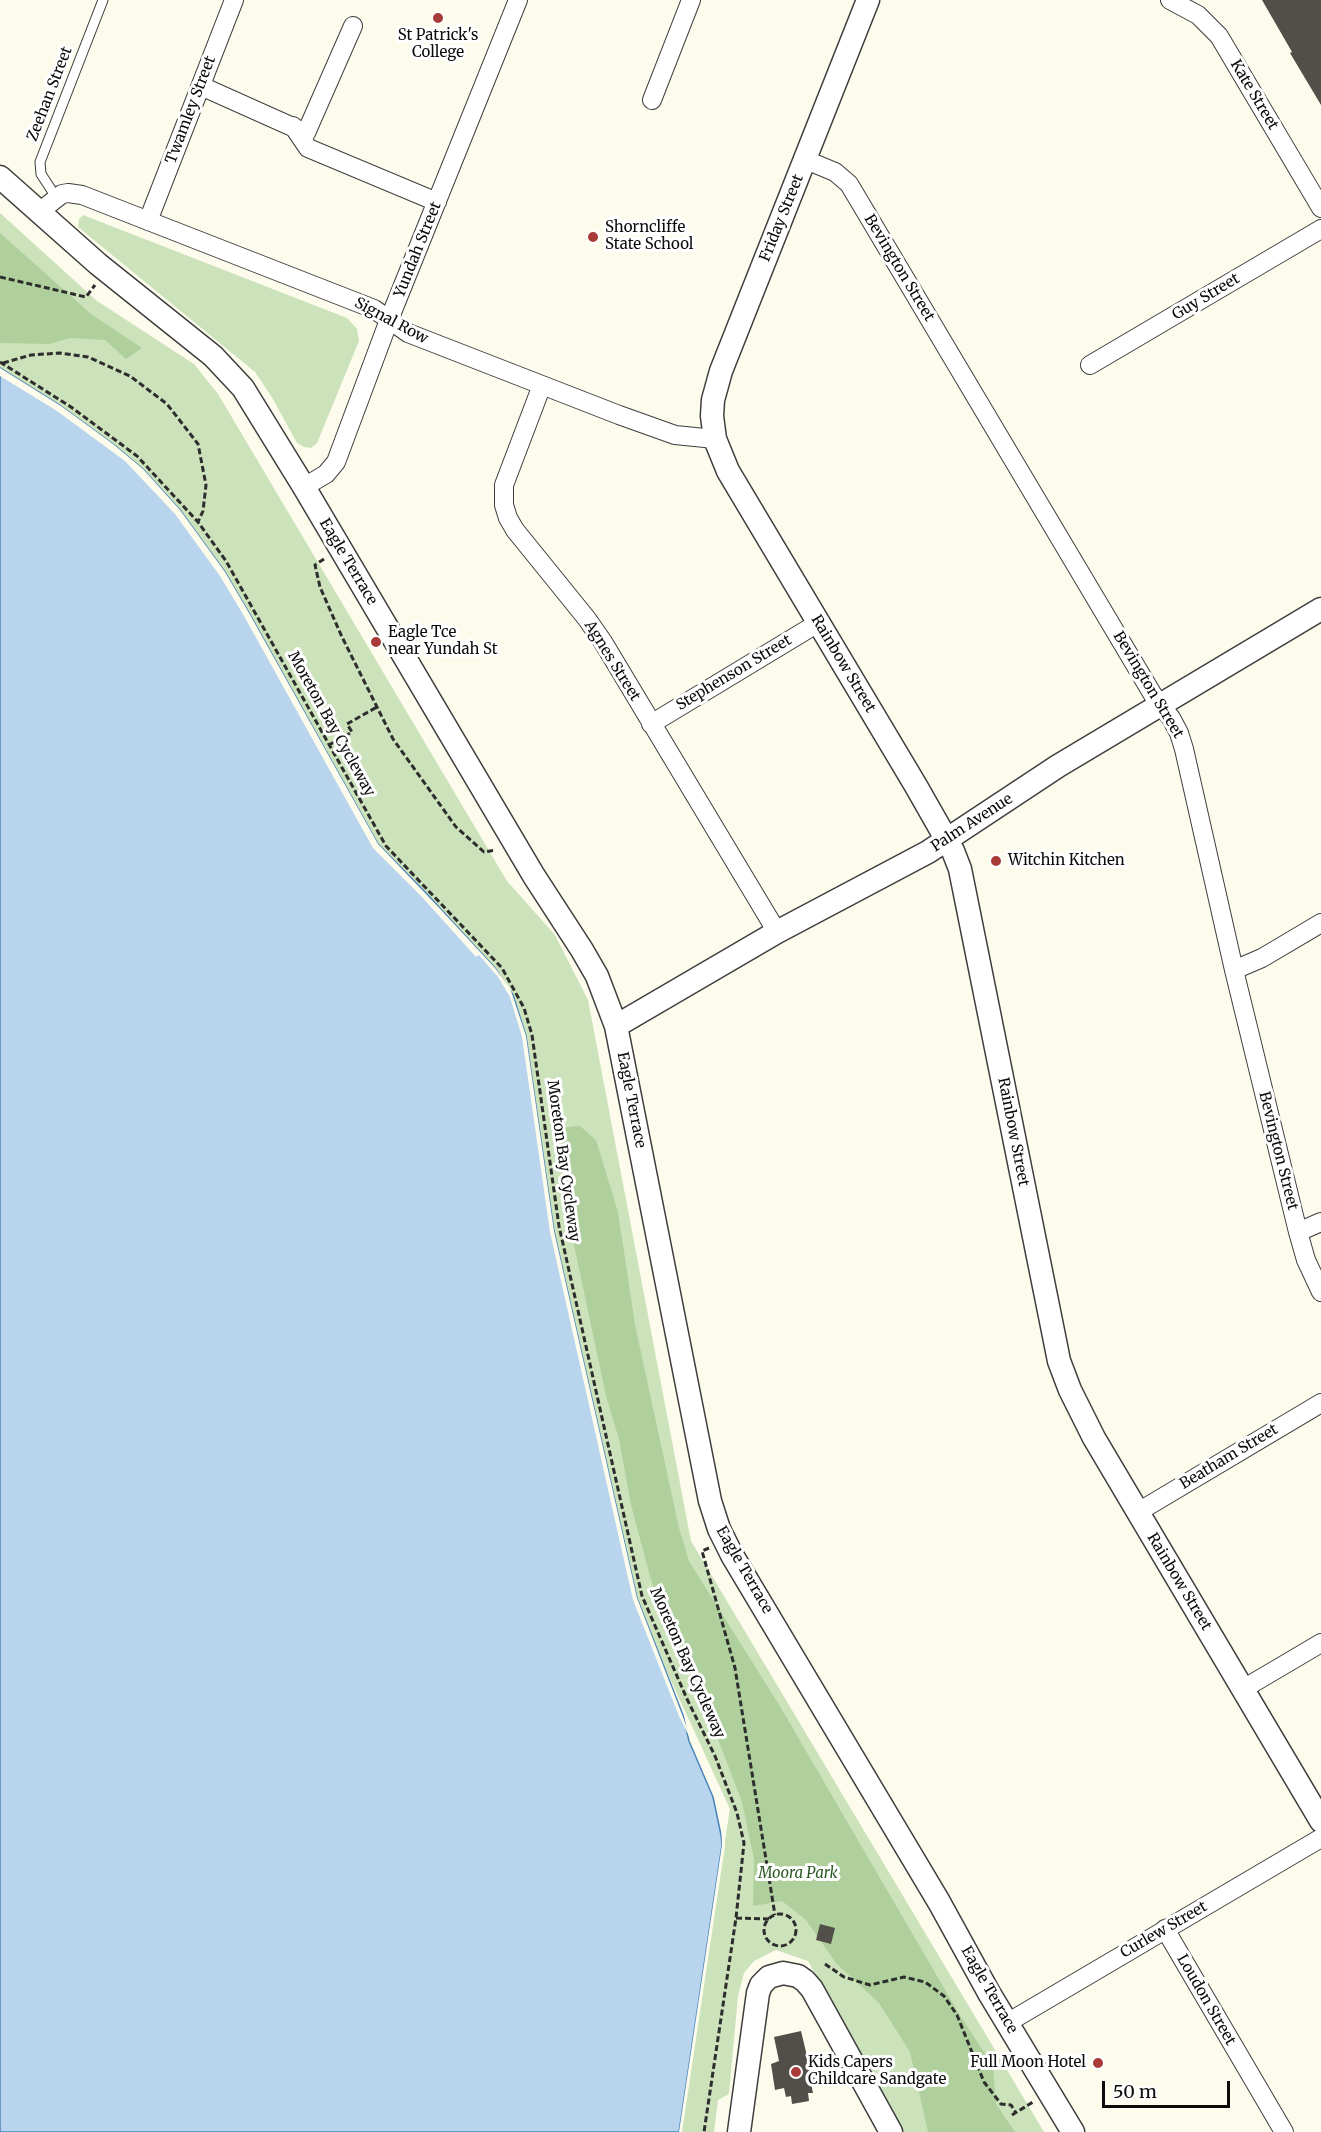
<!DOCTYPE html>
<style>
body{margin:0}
#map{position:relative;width:1321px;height:2132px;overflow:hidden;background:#fcfbec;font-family:Merriweather,serif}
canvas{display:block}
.scale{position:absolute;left:1102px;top:2081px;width:128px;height:27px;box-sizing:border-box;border:3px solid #0b0b0b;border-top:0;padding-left:8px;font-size:18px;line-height:21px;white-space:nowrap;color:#0b0b0b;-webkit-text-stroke:4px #fff;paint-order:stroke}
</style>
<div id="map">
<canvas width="1321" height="2132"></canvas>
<div class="scale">50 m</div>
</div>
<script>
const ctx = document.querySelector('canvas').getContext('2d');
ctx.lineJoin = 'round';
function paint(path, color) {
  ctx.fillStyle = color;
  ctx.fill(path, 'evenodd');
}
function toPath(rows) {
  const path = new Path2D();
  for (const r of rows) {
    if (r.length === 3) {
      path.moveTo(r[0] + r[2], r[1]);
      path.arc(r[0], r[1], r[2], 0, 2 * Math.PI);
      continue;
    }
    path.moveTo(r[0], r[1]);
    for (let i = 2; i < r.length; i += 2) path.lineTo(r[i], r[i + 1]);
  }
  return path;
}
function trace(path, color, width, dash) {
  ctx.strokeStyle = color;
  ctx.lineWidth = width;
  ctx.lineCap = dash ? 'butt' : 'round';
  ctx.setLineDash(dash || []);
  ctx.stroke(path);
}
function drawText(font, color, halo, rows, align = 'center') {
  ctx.font = font + ' Merriweather,serif';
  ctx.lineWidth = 6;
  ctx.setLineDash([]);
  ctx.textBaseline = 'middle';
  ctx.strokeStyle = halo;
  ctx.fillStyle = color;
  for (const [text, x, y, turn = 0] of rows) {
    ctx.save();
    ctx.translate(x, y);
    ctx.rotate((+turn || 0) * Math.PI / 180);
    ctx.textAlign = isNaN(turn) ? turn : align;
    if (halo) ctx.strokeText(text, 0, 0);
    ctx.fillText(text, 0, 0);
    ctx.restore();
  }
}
paint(toPath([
 [0,213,97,301,194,364,218,394,507,881,555,935,588,1000,691,1541,1044,2132,903,2132,808,1961,776,1950,754,1961,744,1973,738,1996,729,2094,718,2100,714,2132,678,2132,730,1809,632,1596,373,842,132,462,61,405,0,371],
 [83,215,347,318,357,329,359,341,317,443,311,448,304,447,297,443,273,399,255,372,78,227,79,219]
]), '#cce2bb');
paint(toPath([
 [0,233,91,314,142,348,126,359,105,340,70,338,50,344,0,343],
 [580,1126,596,1140,618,1212,635,1325,679,1528,689,1561,781,1708,958,2012,993,2066,996,2104,1015,2132,928,2132,910,2052,879,2003,836,1963,806,1920,782,1901,753,1906,754,1859,742,1802,708,1713,675,1642,651,1580,631,1505,619,1439,606,1396,574,1245,571,1192,563,1159,559,1128]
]), '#afd09c');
const water = toPath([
 [0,368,61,406,113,444,143,469,180,510,225,572,249,613,378,844,426,893,495,968,513,995,526,1036,554,1231,637,1598,683,1715,689,1741,713,1797,721,1835,722,1845,679,2132,0,2132,0,368]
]);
paint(water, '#b8d5ed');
trace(water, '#4983ba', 1.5);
paint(toPath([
 [0,368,61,406,113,444,143,469,180,510,225,572,249,613,378,844,443,912,495,968,510,988,526,1036,554,1231,637,1598,694,1746,679,1716,633,1600,550,1232,522,1037,510,997,498,977,479,955,476,957,422,897,373,848,244,616,220,576,175,514,125,461,57,411,0,376],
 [721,1817,725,1846,682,2132,679,2132,722,1845]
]), '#fcfbec');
paint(toPath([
 [1262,0,1321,0,1321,105,1290,53,1292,52],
 [820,1924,835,1928,831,1944,816,1940],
 [801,2031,807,2056,815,2054,821,2080,811,2083,813,2093,808,2093,809,2101,792,2104,791,2096,786,2097,784,2088,775,2090,771,2064,779,2061,774,2037]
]), '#524e49');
const service = toPath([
 [56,197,41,174,40,162,103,0]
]);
const minor = toPath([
 [1170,0,1198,15,1219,36,1321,208],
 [201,86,306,133,353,26],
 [652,100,691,0],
 [293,126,308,148,437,202],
 [806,160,835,172,849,184,1153,695,1171,718,1179,733,1184,749,1234,970,1298,1232,1306,1260,1321,1292],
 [39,212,62,194,68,193,82,195,374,309,408,333,619,415,675,435,715,439],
 [148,221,234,0],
 [1090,365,1321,229],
 [542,385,504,485,504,505,508,518,515,530,587,619,603,642,777,932],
 [304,487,326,474,336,462,389,320,518,0],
 [651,724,818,623],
 [1234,970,1262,958,1321,923],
 [1298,1232,1321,1222],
 [1138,1512,1321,1403],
 [1243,1689,1321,1643],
 [1165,1929,1284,2132],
 [1007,2023,1321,1838]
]);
const tertiary = toPath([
 [868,0,721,371,713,400,712,416,715,439,728,471,916,786,953,851,960,869,1053,1331,1059,1361,1070,1390,1094,1438,1321,1821],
 [0,177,98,264,213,356,243,388,304,487,534,876,582,950,597,976,616,1026,710,1501,719,1529,732,1555,939,1902,989,1993,1073,2132],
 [616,1026,777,932,928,852,1058,766,1321,609],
 [739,2132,758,1993,761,1985,769,1977,783,1973,798,1976,805,1981,812,1989,891,2132]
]);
trace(service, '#3e3e3e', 11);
trace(minor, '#3e3e3e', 20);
trace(tertiary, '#3e3e3e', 25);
trace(toPath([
 [0,277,86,297,95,285],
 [0,362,71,407,137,456,198,522,226,561,386,846,502,968,524,1008,532,1035,559,1226,642,1596,687,1699,715,1756,737,1813,744,1843,736,1918,704,2132],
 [3,363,31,355,60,353,88,357,130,376,167,404,198,444,206,485,203,511,198,522],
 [324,559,315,565,320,587,342,637,393,739,456,827,484,852,496,850],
 [329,745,352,732,347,724,377,707],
 [709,1548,702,1551,735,1668,775,1915],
 [780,1930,16],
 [736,1918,770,1919],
 [825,1964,844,1977,870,1985,904,1977,925,1982,944,1996,957,2015,984,2082,1001,2104,1011,2105,1016,2113],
 [1012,2115,1033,2102]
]), '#2d2d2d', 3, [6, 3]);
trace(service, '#fff', 9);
trace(minor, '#fff', 18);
trace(tertiary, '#fff', 22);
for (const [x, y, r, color] of [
 [438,18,6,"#a83b37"],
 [593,237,6,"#a83b37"],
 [376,642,6,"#a83b37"],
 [996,861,6,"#a83b37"],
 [1098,2063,6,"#a83b37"],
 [796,2072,6,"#a83b37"]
]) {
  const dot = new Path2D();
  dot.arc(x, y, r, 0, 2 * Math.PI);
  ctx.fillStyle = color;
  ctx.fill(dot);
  trace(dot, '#fff', 2);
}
drawText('15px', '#0b0b0b', '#fff', [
 ["St Patrick's",438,36,"center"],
 ["College",438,53,"center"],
 ["Shorncliffe",605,228],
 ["State School",605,245],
 ["Eagle Tce",388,633],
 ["near Yundah St",388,650],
 ["Witchin Kitchen",1008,861],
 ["Kids Capers",808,2063],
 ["Childcare Sandgate",808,2080],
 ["Full Moon Hotel",1086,2063,"right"]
], 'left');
drawText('15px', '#0b0b0b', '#fff', [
 ["Zeehan Street",50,94,-69],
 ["Kate Street",1254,95,59],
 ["Twamley Street",191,110,-69],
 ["Friday Street",782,218,-68],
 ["Yundah Street",418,250,-68],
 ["Bevington Street",899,268,59],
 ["Guy Street",1206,297,-31],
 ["Signal Row",391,321,28],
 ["Eagle Terrace",348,562,59],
 ["Agnes Street",612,661,58],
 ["Rainbow Street",843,664,59],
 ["Stephenson Street",734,673,-31],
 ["Bevington Street",1148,685,59],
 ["Moreton Bay Cycleway",331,724,61],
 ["Palm Avenue",972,823,-33],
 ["Eagle Terrace",631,1100,79],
 ["Rainbow Street",1013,1132,79],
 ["Bevington Street",1278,1151,76],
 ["Moreton Bay Cycleway",563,1161,82],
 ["Beatham Street",1229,1457,-31],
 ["Eagle Terrace",744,1570,60],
 ["Rainbow Street",1179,1582,59],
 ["Moreton Bay Cycleway",687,1663,66],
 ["Curlew Street",1164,1930,-30],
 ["Eagle Terrace",989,1990,60],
 ["Loudon Street",1206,2000,60]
]);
drawText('italic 15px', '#2c5a25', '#fff', [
 ["Moora Park",798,1874]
]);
</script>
